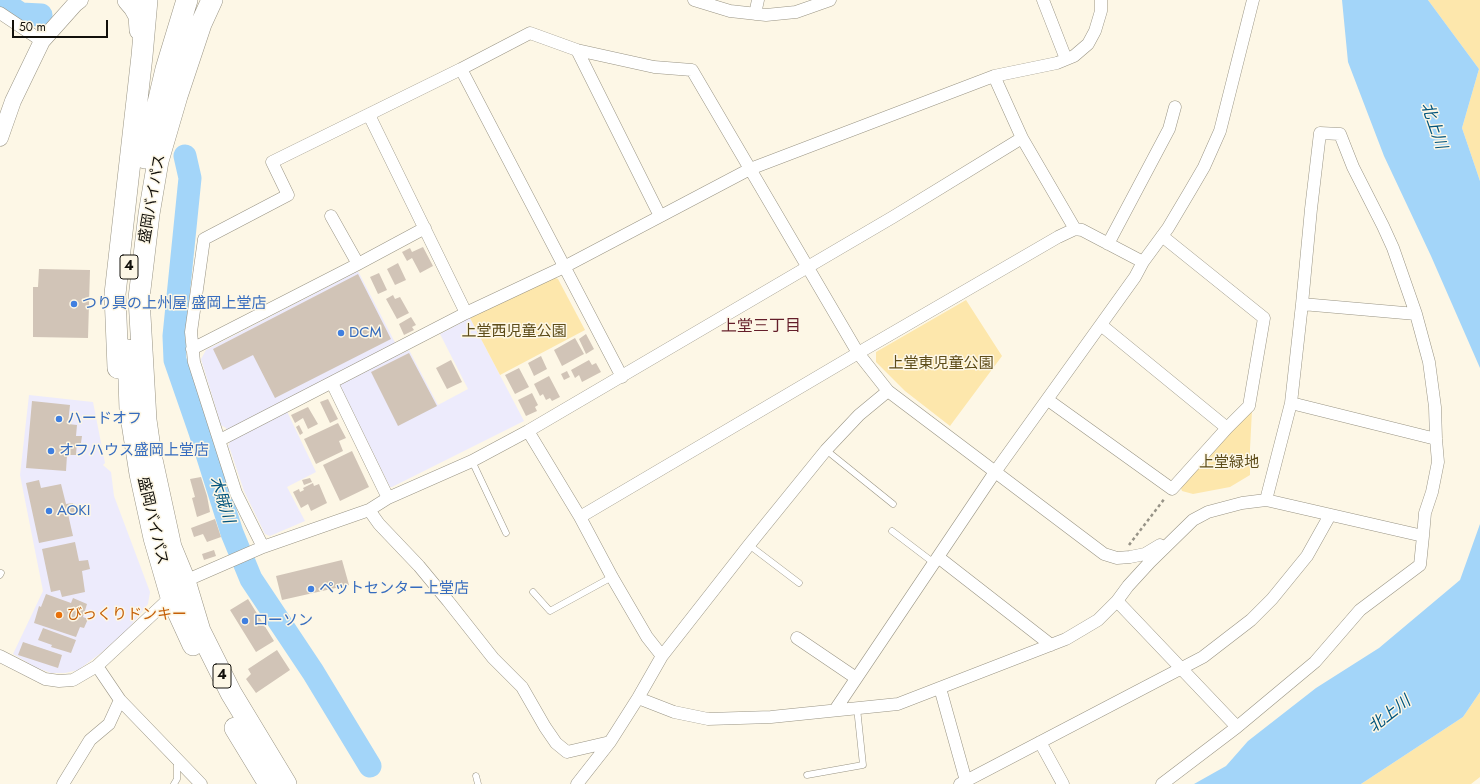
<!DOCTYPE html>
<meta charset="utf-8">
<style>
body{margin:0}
#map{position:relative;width:1480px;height:784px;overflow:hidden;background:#fdf7e6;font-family:Jost,sans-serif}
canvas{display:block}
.scale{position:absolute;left:12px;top:20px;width:96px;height:18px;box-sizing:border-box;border:2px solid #12100b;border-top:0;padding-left:5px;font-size:12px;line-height:14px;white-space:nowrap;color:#12100b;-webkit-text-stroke:3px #fdf7e6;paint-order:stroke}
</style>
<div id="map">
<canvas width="1480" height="784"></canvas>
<div class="scale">50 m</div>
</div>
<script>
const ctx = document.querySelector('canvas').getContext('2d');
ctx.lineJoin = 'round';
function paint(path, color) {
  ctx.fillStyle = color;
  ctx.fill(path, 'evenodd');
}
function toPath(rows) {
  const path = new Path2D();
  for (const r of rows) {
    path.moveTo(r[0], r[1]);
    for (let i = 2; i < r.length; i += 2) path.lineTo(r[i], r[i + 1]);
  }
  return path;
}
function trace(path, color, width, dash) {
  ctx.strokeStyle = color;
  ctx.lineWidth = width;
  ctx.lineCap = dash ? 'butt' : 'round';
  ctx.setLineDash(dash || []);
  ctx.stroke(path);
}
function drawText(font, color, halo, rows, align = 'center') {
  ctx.font = font + ' Jost,"Noto Sans JP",sans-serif';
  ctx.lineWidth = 3;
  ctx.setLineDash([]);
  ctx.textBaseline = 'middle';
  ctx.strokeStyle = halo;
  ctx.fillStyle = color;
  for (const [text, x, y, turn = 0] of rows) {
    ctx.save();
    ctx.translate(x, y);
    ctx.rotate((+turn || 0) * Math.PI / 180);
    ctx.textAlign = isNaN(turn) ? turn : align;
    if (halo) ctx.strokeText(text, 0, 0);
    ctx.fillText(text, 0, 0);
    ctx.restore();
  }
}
paint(toPath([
 [358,271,401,354,409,350,438,405,468,389,440,334,470,318,524,421,392,487,390,487,335,375,282,401,316,472,287,487,305,521,270,536,265,534,244,491,230,449,228,447,230,442,226,428,221,425,201,359,206,350],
 [29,395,93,402,105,463,103,465,111,472,114,496,150,592,148,604,128,629,101,653,78,670,65,673,51,673,35,667,13,654,43,591,20,475]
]), '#edebfc');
paint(toPath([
 [1428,0,1480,0,1480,181,1462,128,1479,69],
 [553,277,558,279,585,330,500,375,470,318],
 [966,300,1002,356,950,426,905,391,876,362,876,352],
 [1252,410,1250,449,1250,475,1230,487,1193,494,1182,491,1181,488,1237,424],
 [1480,692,1480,777,1471,784,1361,784,1463,717]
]), '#fde7ac');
paint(toPath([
 [1342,0,1428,0,1479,69,1462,128,1480,181,1480,368,1431,256,1384,156,1348,62],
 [1480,524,1480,692,1463,717,1361,784,1194,784,1226,766,1248,741,1316,688,1379,648,1460,580]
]), '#a3d5f9');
trace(toPath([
 [0,0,21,14,41,15],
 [185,156,190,178,174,336,175,360,200,432,232,533,251,579,313,672,370,766]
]), '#a3d5f9', 23);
paint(toPath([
 [423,247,433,266,420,273,412,258,407,261,402,252,410,248,412,252],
 [398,263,406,280,395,285,387,269],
 [39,269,90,270,88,338,33,337,33,287,38,287],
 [379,273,387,290,378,294,370,277],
 [358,274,391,339,275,398,253,355,223,370,213,349],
 [393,295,395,299,400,297,409,313,397,319,386,299],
 [411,317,416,325,412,327,414,330,404,335,399,324],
 [586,334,594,349,586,354,579,339],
 [575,338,584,354,562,366,554,350],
 [409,353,437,406,398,426,371,372],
 [541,356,547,369,534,376,528,363],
 [451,360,462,382,447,389,436,368],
 [589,360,592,365,596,363,601,372,582,382,579,375,575,378,571,370],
 [519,368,529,387,515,394,505,375],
 [567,371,570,377,564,380,561,374],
 [549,376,560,397,552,401,550,398,546,400,543,394,540,396,534,384],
 [532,393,538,405,535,407,537,411,526,416,518,400],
 [328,399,338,419,330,423,320,402],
 [32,401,70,405,68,424,77,425,76,436,82,436,81,443,77,443,76,455,67,455,66,471,26,468],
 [308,407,318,424,308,429,303,418,295,423,291,415],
 [338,423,346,438,339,441,343,451,316,464,304,439],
 [299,425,303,433,300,435,296,427],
 [352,451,369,487,340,501,323,465],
 [201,477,207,496,210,512,197,517,192,498,195,497,190,479],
 [310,478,312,482,304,485,302,480],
 [39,480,41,488,61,484,66,504,73,503,75,512,68,514,73,536,39,543,26,483],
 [313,483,314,486,319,484,327,503,311,511,308,504,301,508,293,492,299,489,300,492,304,490,303,488],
 [215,519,221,537,207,542,203,534,194,537,191,528],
 [75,542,79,561,88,560,90,569,82,571,85,592,62,597,60,590,51,592,42,549],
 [214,550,216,556,204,560,202,554],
 [342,560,349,585,282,600,276,576],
 [46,594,71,603,73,598,87,604,83,617,88,619,84,628,80,627,76,637,34,623,39,606,41,607],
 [248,599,274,641,256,652,230,610],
 [43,628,76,640,71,653,51,647,52,645,38,640],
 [23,642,62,655,58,668,18,655],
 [277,650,290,670,256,693,246,679,251,674,248,669]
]), '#d1c4b7');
const lane = toPath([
 [826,450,893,504],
 [472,461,506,533],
 [892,531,934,563],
 [749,545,799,583],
 [0,575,1,573],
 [533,592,550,611,612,577],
 [807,775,863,765,857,708],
 [476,776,478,784],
 [174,784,177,779,177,760]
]);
const street = toPath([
 [694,0,730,11,766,15,796,12,830,0],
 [1043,0,1066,59],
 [0,13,42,41],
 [755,14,758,0],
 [577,50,660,216],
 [461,69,530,33,577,50,654,67,692,70,858,353,888,391,1104,554,1117,558,1130,557,1145,554,1160,545],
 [994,76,1022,138,1075,229],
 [369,115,466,313],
 [331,216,358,264],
 [1108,244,1169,129,1175,107],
 [1302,304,1416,314],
 [1101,325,1227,428],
 [192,349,358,264,425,228],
 [332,383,388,498],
 [1048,400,1172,489,1227,428,1249,406,1264,318,1162,236],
 [1291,403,1436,439],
 [528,431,580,517,612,577,647,637,662,656],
 [220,440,466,313,564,267,750,169,994,76,1057,63,1074,56,1088,44,1095,31,1101,11,1101,0],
 [369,510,379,524,419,566,448,601,493,658,522,687,545,727,556,743,567,752,610,742],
 [580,517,865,349,1058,237,1075,229,1082,230,1143,262],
 [263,547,236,493,194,362,191,332,204,239,288,195,272,162,461,69,622,377],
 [938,557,1051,645],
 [1117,601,1237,727,1315,662,1360,610,1420,565,1423,536],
 [797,638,856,678],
 [0,656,45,679,59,681,73,680,97,666,171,597,185,581,263,547,369,510,388,498,472,461,528,431,893,217,1022,138],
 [97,666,120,700,201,784],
 [940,688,966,781],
 [638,698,674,712,708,719,771,717,898,704,1066,639,1098,620,1117,601,1128,586,1150,562,1193,520,1208,512,1242,503,1266,500,1423,536,1425,513,1432,492,1438,462,1436,439,1435,407,1429,362,1416,314,1393,248,1383,226,1353,167,1340,134,1320,133,1311,209,1302,304,1291,403,1266,500],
 [835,710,995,472,1135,277,1143,262,1168,228,1190,191,1204,167,1220,131,1253,0],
 [1040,742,1063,784],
 [63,784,90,740,109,724,120,700],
 [577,784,610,742,638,698,662,656,749,545,826,450,859,415,888,391],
 [960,784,1203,657,1251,620,1272,599,1307,556,1330,515],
 [1162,784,1237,727]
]);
const secondary = toPath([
 [0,138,13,101,42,41,75,4,80,0]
]);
const highway = toPath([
 [128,0,134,7,139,16,140,30],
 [212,0,201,24,177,96,158,161,149,214,139,298,146,420,151,455,171,547,185,581,200,631,231,693,286,784],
 [145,158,166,69,187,0],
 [128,350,130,410,140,474,154,538,171,597,193,645],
 [118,368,115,294,142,56,147,0],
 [235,728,269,784]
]);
trace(lane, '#999484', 7);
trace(street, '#999484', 13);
trace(secondary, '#999484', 17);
trace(highway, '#999484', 22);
trace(toPath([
 [1129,545,1165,498]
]), '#979387', 2.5, [3, 3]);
trace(lane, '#fff', 6);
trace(street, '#fff', 12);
trace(secondary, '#fff', 16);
trace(highway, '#fff', 21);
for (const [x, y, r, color] of [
 [74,304,4,"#3f7fe0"],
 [341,333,4,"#3f7fe0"],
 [59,419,4,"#3f7fe0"],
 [51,451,4,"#3f7fe0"],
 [49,511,4,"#3f7fe0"],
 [311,589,4,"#3f7fe0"],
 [59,615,4,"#e8710a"],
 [245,621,4,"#3f7fe0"]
]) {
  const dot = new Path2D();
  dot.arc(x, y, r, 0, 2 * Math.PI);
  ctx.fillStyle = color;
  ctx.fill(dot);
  trace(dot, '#fdf7e6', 1.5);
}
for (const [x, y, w] of [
 [129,267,18],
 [222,676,18]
]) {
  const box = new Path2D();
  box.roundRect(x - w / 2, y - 12, w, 24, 3);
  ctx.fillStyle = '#fdf7e6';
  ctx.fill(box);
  trace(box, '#12100b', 1);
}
drawText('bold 14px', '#12100b', null, [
 ["4",129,267],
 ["4",222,676]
]);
drawText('15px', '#12100b', '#fdf7e6', [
 ["盛岡バイパス",153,199,-80],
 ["盛岡バイパス",152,521,77]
]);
drawText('15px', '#366cbe', '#fdf7e6', [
 ["つり具の上州屋 盛岡上堂店",82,304],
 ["DCM",349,333],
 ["ハードオフ",67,419],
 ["オフハウス盛岡上堂店",59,451],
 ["AOKI",57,511],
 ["ペットセンター上堂店",319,589],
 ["ローソン",253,621]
], 'left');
drawText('15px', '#5d4c19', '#fdf7e6', [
 ["上堂西児童公園",514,332],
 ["上堂東児童公園",941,364],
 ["上堂緑地",1229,463]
]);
drawText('15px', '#c56008', '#fdf7e6', [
 ["びっくりドンキー",67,615]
], 'left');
drawText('italic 16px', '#01547d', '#fdf7e6', [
 ["北上川",1433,126,71],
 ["木賊川",221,500,72],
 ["北上川",1390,715,-38]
]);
drawText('16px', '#641e2a', '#fdf7e6', [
 ["上堂三丁目",761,327]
]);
</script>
